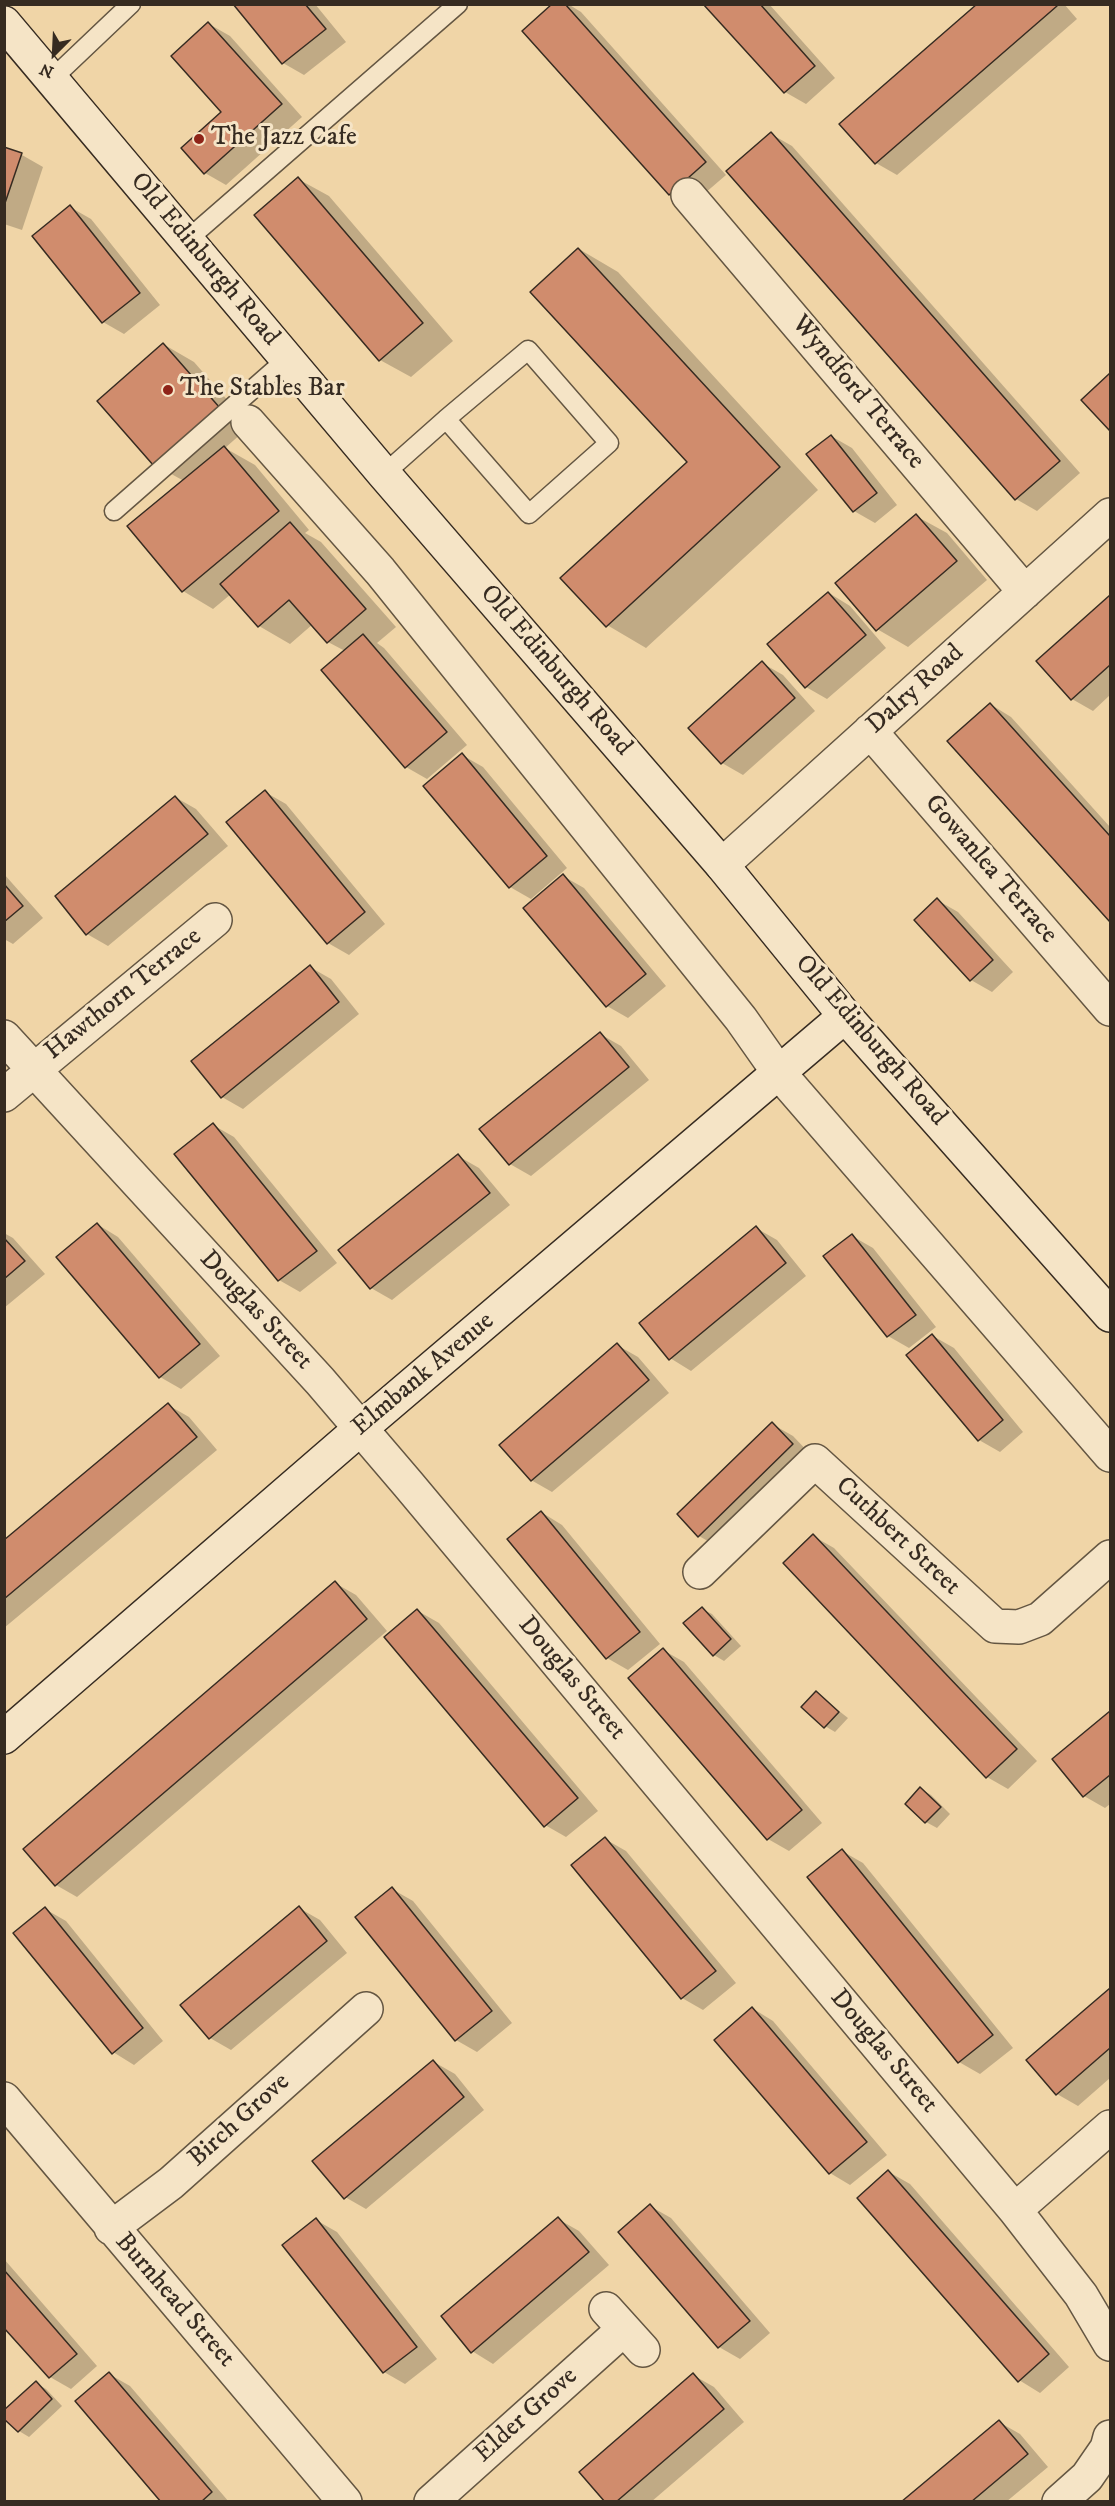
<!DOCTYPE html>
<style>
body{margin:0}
#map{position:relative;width:1115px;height:2506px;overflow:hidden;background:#f0d5a7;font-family:"IM FELL DW Pica",serif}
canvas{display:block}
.frame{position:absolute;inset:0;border:6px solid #362b21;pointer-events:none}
.north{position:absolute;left:24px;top:24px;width:60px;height:60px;-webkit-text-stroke:4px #f5e4c6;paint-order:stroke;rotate:204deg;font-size:16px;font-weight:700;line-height:24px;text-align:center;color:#362b21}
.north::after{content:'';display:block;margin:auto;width:21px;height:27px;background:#362b21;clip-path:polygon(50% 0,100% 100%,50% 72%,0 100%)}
</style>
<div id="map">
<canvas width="1115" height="2506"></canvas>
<div class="frame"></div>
<div class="north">N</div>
</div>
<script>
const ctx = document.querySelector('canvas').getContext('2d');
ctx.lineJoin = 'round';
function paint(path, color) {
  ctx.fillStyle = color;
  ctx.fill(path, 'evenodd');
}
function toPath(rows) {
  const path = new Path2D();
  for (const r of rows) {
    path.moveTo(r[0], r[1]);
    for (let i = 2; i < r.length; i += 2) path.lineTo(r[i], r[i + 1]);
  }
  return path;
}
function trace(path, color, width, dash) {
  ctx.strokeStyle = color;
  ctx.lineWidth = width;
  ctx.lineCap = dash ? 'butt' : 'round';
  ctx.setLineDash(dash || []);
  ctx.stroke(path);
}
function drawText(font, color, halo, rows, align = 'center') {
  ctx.font = font + ' "IM FELL DW Pica",serif';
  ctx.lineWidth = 6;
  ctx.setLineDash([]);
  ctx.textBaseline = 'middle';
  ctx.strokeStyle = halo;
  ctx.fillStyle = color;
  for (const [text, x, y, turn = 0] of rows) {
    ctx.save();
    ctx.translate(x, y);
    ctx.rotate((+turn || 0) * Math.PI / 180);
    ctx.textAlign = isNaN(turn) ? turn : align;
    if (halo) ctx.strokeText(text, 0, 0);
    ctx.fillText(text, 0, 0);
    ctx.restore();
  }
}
paint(toPath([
 [235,4,315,4,346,42,304,75,283,63],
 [554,4,568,4,581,12,726,175,690,206,670,194],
 [705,4,769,4,835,78,806,104,785,92],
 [979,4,1064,4,1077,19,897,175,876,163],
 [209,24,230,36,302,117,226,185,205,173,223,112],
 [771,134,792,146,1080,473,1037,511,1016,499],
 [4,149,22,155,43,167,22,230,4,224],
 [298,179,329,196,453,341,411,377,380,360],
 [70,207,91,219,160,305,124,334,103,322],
 [579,249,618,272,818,490,646,648,607,625,689,462],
 [163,344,194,362,250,426,225,448,255,465,309,530,305,533,321,542,396,627,377,643,384,648,467,745,427,779,406,767,345,651,328,642,313,624,290,644,259,626,231,594,213,609,183,591,184,481,155,465],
 [1110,375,1110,429,1084,401],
 [831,436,852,448,897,505,875,523,854,511],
 [916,516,947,533,987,580,908,647,877,629],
 [829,593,850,606,886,648,827,699,806,687],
 [1110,597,1110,695,1093,711,1072,699,1038,661],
 [762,663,783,675,815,711,743,775,722,763,690,728],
 [990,704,1011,717,1110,827,1110,920,949,741],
 [462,755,483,767,567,868,531,899,510,887],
 [265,792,286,804,385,924,349,955,328,943],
 [175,797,196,809,228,846,108,946,87,934],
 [4,874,43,918,13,944,4,939],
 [563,876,584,888,666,986,628,1018,607,1006],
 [937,900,958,912,1013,972,992,992,971,980],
 [310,967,331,979,359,1014,243,1109,222,1097],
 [600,1034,621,1046,649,1080,531,1176,510,1164],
 [213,1125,234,1137,337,1263,300,1292,279,1280,176,1154],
 [458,1156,479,1168,510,1205,392,1300,371,1288],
 [97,1224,118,1237,220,1356,181,1389,160,1377],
 [756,1228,777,1240,806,1276,691,1371,670,1358],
 [4,1233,13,1238,45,1274,4,1308],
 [852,1236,873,1248,936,1327,909,1348,888,1336],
 [933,1336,954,1348,1023,1432,1000,1452,979,1440],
 [617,1345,638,1357,669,1393,552,1492,531,1480],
 [168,1405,189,1417,217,1450,4,1628,4,1542],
 [772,1424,793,1436,813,1457,720,1548,699,1536],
 [541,1512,562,1525,660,1644,628,1670,607,1658],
 [813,1536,834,1548,1037,1761,1008,1789,987,1777,785,1563],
 [335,1583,356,1595,387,1631,77,1897,56,1885],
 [702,1609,712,1614,741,1646,724,1661,714,1655],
 [418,1611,439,1623,598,1811,566,1837,545,1825],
 [663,1650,684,1662,822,1823,789,1851,768,1839],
 [816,1693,848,1718,835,1732,825,1726],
 [1110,1713,1110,1804,1105,1808,1084,1796,1054,1759],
 [921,1789,931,1795,950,1814,937,1828,926,1822,907,1804],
 [605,1839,626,1851,736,1983,703,2010,682,1998],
 [842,1851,863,1863,1013,2048,980,2074,959,2062],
 [392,1889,413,1901,512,2023,477,2052,456,2040],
 [299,1908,320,1920,347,1953,231,2050,210,2038,182,2005],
 [45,1909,66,1921,163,2041,134,2065,113,2052],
 [1110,1990,1110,2078,1078,2106,1057,2094,1028,2060],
 [752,2008,773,2021,887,2155,850,2185,830,2173],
 [434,2062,455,2074,484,2110,366,2209,345,2197],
 [889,2172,910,2184,1069,2367,1040,2393,1019,2380],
 [650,2206,671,2218,770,2333,740,2359,719,2347],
 [558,2219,579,2231,609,2265,493,2364,472,2351],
 [316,2220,337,2232,437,2359,405,2384,384,2372],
 [4,2259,97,2366,71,2389,50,2377,4,2325],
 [109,2374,130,2386,229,2502,163,2502],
 [693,2375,714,2387,744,2422,651,2502,607,2502],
 [36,2383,46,2389,62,2406,29,2437,19,2431],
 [999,2422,1020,2434,1048,2467,1006,2502,904,2502]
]), '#0003');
const building = toPath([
 [233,4,305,4,326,29,282,64,233,4],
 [552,4,565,4,706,162,669,195,522,31,552,4],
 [703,4,760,4,815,66,784,93,703,4],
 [977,4,1055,4,1057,6,875,164,839,124,977,4],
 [208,22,282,104,204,174,181,148,221,112,171,56,208,22],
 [771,132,1060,461,1015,500,726,171,771,132],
 [4,147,22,153,4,206,4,147],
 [298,177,423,323,379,361,254,215,298,177],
 [70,205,140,293,102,323,32,236,70,205],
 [578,248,780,467,606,627,560,578,687,462,530,292,578,248],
 [163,343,220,408,154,466,97,401,163,343],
 [1110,373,1110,431,1081,400,1110,373],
 [831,435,877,493,853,512,806,454,831,435],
 [224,446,279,511,182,592,127,526,224,446],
 [916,514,957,561,876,631,835,583,916,514],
 [290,522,366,609,327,643,289,600,258,627,220,584,290,522],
 [828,592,866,635,805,688,767,644,828,592],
 [1110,595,1110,665,1071,700,1036,661,1110,595],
 [363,634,447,732,405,768,321,670,363,634],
 [762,661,795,698,721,764,688,728,762,661],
 [990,703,1110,836,1110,922,947,741,990,703],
 [462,753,547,856,509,888,423,786,462,753],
 [265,790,365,912,327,944,226,822,265,790],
 [175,796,208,834,86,935,55,896,175,796],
 [563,874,646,974,606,1007,523,908,563,874],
 [4,884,23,906,4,922,4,884],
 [937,898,993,960,970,981,914,920,937,898],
 [310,965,339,1002,221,1098,191,1061,310,965],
 [600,1032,629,1067,509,1165,479,1129,600,1032],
 [213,1123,317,1251,278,1281,174,1154,213,1123],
 [458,1154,490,1193,370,1289,338,1250,458,1154],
 [97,1223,200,1344,159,1378,56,1257,97,1223],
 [756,1226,786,1263,669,1360,639,1323,756,1226],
 [852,1234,916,1315,887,1337,823,1256,852,1234],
 [4,1238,25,1261,4,1279,4,1238],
 [932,1334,1003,1420,978,1441,906,1355,932,1334],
 [617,1343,649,1380,531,1481,499,1445,617,1343],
 [168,1403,197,1437,4,1599,4,1540,168,1403],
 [772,1422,793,1444,698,1537,677,1514,772,1422],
 [541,1511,640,1632,606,1659,507,1539,541,1511],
 [813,1534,1017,1749,986,1778,783,1563,813,1534],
 [335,1581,367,1619,55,1886,23,1849,335,1581],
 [702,1607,731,1639,713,1656,683,1623,702,1607],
 [417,1609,578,1798,544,1827,384,1637,417,1609],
 [663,1648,802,1810,767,1840,628,1678,663,1648],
 [816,1691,839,1712,824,1728,801,1707,816,1691],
 [1110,1711,1110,1775,1083,1797,1052,1759,1110,1711],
 [920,1787,941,1807,925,1823,905,1804,920,1787],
 [605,1837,716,1971,681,1999,571,1865,605,1837],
 [842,1849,993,2035,958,2063,807,1877,842,1849],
 [392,1887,492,2011,455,2041,355,1917,392,1887],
 [299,1906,327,1941,209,2039,180,2005,299,1906],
 [45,1907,143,2028,112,2054,13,1933,45,1907],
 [1110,1988,1110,2048,1056,2095,1026,2060,1110,1988],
 [752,2007,867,2142,829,2174,714,2040,752,2007],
 [433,2060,464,2097,344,2199,312,2161,433,2060],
 [888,2170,1049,2354,1018,2382,857,2198,888,2170],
 [650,2204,750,2321,718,2348,618,2232,650,2204],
 [558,2217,589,2252,471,2353,441,2316,558,2217],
 [316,2218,417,2347,383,2373,282,2245,316,2218],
 [4,2270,77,2354,49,2378,4,2328,4,2270],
 [109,2372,212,2492,201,2502,161,2502,75,2401,109,2372],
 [693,2373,724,2409,616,2502,605,2502,579,2472,693,2373],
 [36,2381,52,2399,18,2432,4,2419,4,2410,36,2381],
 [999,2420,1028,2454,971,2502,901,2502,999,2420]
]);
paint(building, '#d08c6d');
trace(building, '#362b21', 1.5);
const lane = toPath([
 [52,79,131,4],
 [187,240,458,4],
 [384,474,446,419,528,350,609,443,529,514,446,419],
 [114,511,287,359]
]);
const street = toPath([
 [688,195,1025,592],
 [248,422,380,571,741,1019,779,1073,1110,1455],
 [870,731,1110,1009],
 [722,865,1110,515],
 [4,1037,320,1381,408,1484,1015,2210,1081,2295,1110,2344],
 [4,1095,215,920],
 [700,1572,815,1461,995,1626,1019,1627,1040,1619,1110,1557],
 [4,2099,345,2502],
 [1015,2210,1110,2127],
 [111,2228,171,2183,366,2009],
 [606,2309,643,2350],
 [431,2502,624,2329],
 [1059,2502,1087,2477,1107,2448,1110,2437]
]);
const secondary = toPath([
 [4,23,384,474,722,865,845,1016,1110,1315],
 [4,1737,360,1429,845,1016]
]);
trace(lane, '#645642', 21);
trace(street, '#645642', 36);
trace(secondary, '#362b21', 36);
trace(lane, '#f5e4c6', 18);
trace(street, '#f5e4c6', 33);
trace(secondary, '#f5e4c6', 33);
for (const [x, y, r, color] of [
 [199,139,6,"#8f2418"],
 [168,390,6,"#8f2418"]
]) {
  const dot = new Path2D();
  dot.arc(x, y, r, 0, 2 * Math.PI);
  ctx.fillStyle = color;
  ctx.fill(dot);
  trace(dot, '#f5e4c6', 2);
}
drawText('26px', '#362b21', '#f5e4c6', [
 ["The Jazz Cafe",211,139],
 ["The Stables Bar",180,390]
], 'left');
drawText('26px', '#362b21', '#f5e4c6', [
 ["Old Edinburgh Road",204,260,50],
 ["Wyndford Terrace",857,393,50],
 ["Old Edinburgh Road",555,671,49],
 ["Dalry Road",916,690,-42],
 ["Gowanlea Terrace",990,870,49],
 ["Hawthorn Terrace",124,995,-39],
 ["Old Edinburgh Road",870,1041,49],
 ["Douglas Street",255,1311,47],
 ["Elmbank Avenue",424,1375,-40],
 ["Cuthbert Street",897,1537,43],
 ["Douglas Street",571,1679,50],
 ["Douglas Street",883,2052,50],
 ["Birch Grove",240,2121,-42],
 ["Burnhead Street",174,2301,49],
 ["Elder Grove",527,2416,-42]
]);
</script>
